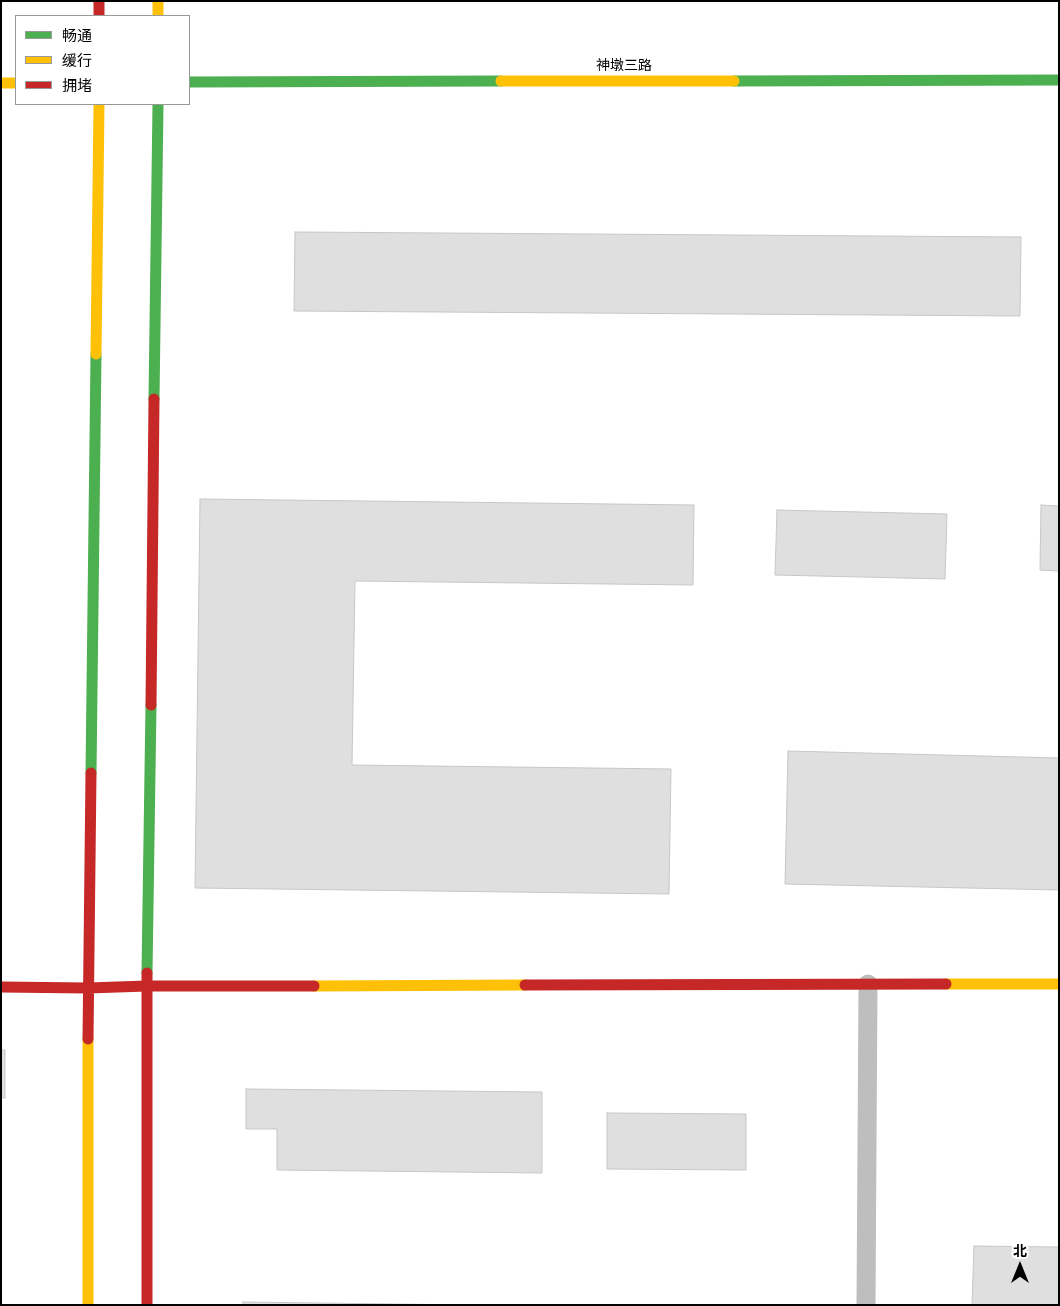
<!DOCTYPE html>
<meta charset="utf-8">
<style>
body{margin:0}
#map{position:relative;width:1060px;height:1306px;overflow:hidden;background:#fff;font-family:"DejaVu Sans","Noto Sans SC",sans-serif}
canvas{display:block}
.frame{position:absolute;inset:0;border:2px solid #000;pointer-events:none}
.legend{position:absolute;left:15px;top:15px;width:175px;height:90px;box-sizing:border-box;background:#fff;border:1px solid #999;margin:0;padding:6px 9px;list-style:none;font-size:15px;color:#000}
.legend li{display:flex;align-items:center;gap:10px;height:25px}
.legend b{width:25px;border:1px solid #999}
.north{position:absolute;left:995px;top:1241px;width:50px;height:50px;-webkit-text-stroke:4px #fff;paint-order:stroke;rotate:0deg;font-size:14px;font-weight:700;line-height:20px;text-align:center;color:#000}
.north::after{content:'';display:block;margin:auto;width:18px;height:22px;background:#000;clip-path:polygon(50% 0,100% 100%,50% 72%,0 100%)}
</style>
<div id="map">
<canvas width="1060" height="1306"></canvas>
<div class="frame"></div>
<ul class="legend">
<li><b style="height:6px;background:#4caf50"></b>畅通</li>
<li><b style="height:6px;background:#ffc107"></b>缓行</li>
<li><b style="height:6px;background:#c62828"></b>拥堵</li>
</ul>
<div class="north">北</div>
</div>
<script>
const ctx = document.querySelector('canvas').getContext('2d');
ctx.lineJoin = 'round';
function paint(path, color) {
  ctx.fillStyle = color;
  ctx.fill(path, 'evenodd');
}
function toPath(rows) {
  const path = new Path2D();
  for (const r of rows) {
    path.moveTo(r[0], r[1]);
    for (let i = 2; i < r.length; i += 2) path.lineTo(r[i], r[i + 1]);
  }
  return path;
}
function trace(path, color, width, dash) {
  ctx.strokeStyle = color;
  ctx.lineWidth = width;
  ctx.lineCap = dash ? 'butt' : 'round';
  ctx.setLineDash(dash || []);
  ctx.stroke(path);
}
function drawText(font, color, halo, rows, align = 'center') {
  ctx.font = font + ' "DejaVu Sans","Noto Sans SC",sans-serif';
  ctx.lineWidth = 5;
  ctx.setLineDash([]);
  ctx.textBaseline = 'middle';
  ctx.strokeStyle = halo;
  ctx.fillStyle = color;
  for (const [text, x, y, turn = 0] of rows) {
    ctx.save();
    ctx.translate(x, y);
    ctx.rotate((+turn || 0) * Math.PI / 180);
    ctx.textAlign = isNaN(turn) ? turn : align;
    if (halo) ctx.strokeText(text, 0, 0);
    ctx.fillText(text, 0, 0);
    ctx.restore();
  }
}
const building = toPath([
 [295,232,1021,237,1020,316,294,311,295,232],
 [200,499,694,505,693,585,355,581,352,765,671,769,669,894,195,888,200,499],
 [1041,505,1059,506,1059,571,1040,570,1041,505],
 [777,510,947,514,945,579,775,575,777,510],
 [788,751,1059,758,1059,890,785,884,788,751],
 [1,1050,5,1050,5,1098,1,1098,1,1050],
 [246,1089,542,1092,542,1173,277,1170,277,1129,246,1129,246,1089],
 [607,1113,746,1114,746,1170,607,1169,607,1113],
 [974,1246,1059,1247,1059,1305,972,1305,974,1246],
 [243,1302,469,1305,243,1305,243,1302]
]);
paint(building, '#dfdfdf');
trace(building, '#c7c7c7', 1);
trace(toPath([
 [866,1305,868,984]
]), '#bebebe', 19);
trace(toPath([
 [734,81,1059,80],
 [189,82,501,81],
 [154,399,158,104],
 [91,773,96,354],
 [147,973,151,705]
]), '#4caf50', 11);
trace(toPath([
 [158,1,158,16],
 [501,81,734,81],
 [1,83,16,83],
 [96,354,99,104],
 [946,984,1059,984],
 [314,986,525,985],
 [88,1039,88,1305]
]), '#ffc107', 11);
trace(toPath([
 [99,1,99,16],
 [151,705,154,399],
 [525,985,946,984],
 [1,987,88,988,147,986,314,986],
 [88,1039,91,773],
 [147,1305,147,973]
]), '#c62828', 11);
drawText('14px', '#000', '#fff', [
 ["神墩三路",624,66]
]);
</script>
